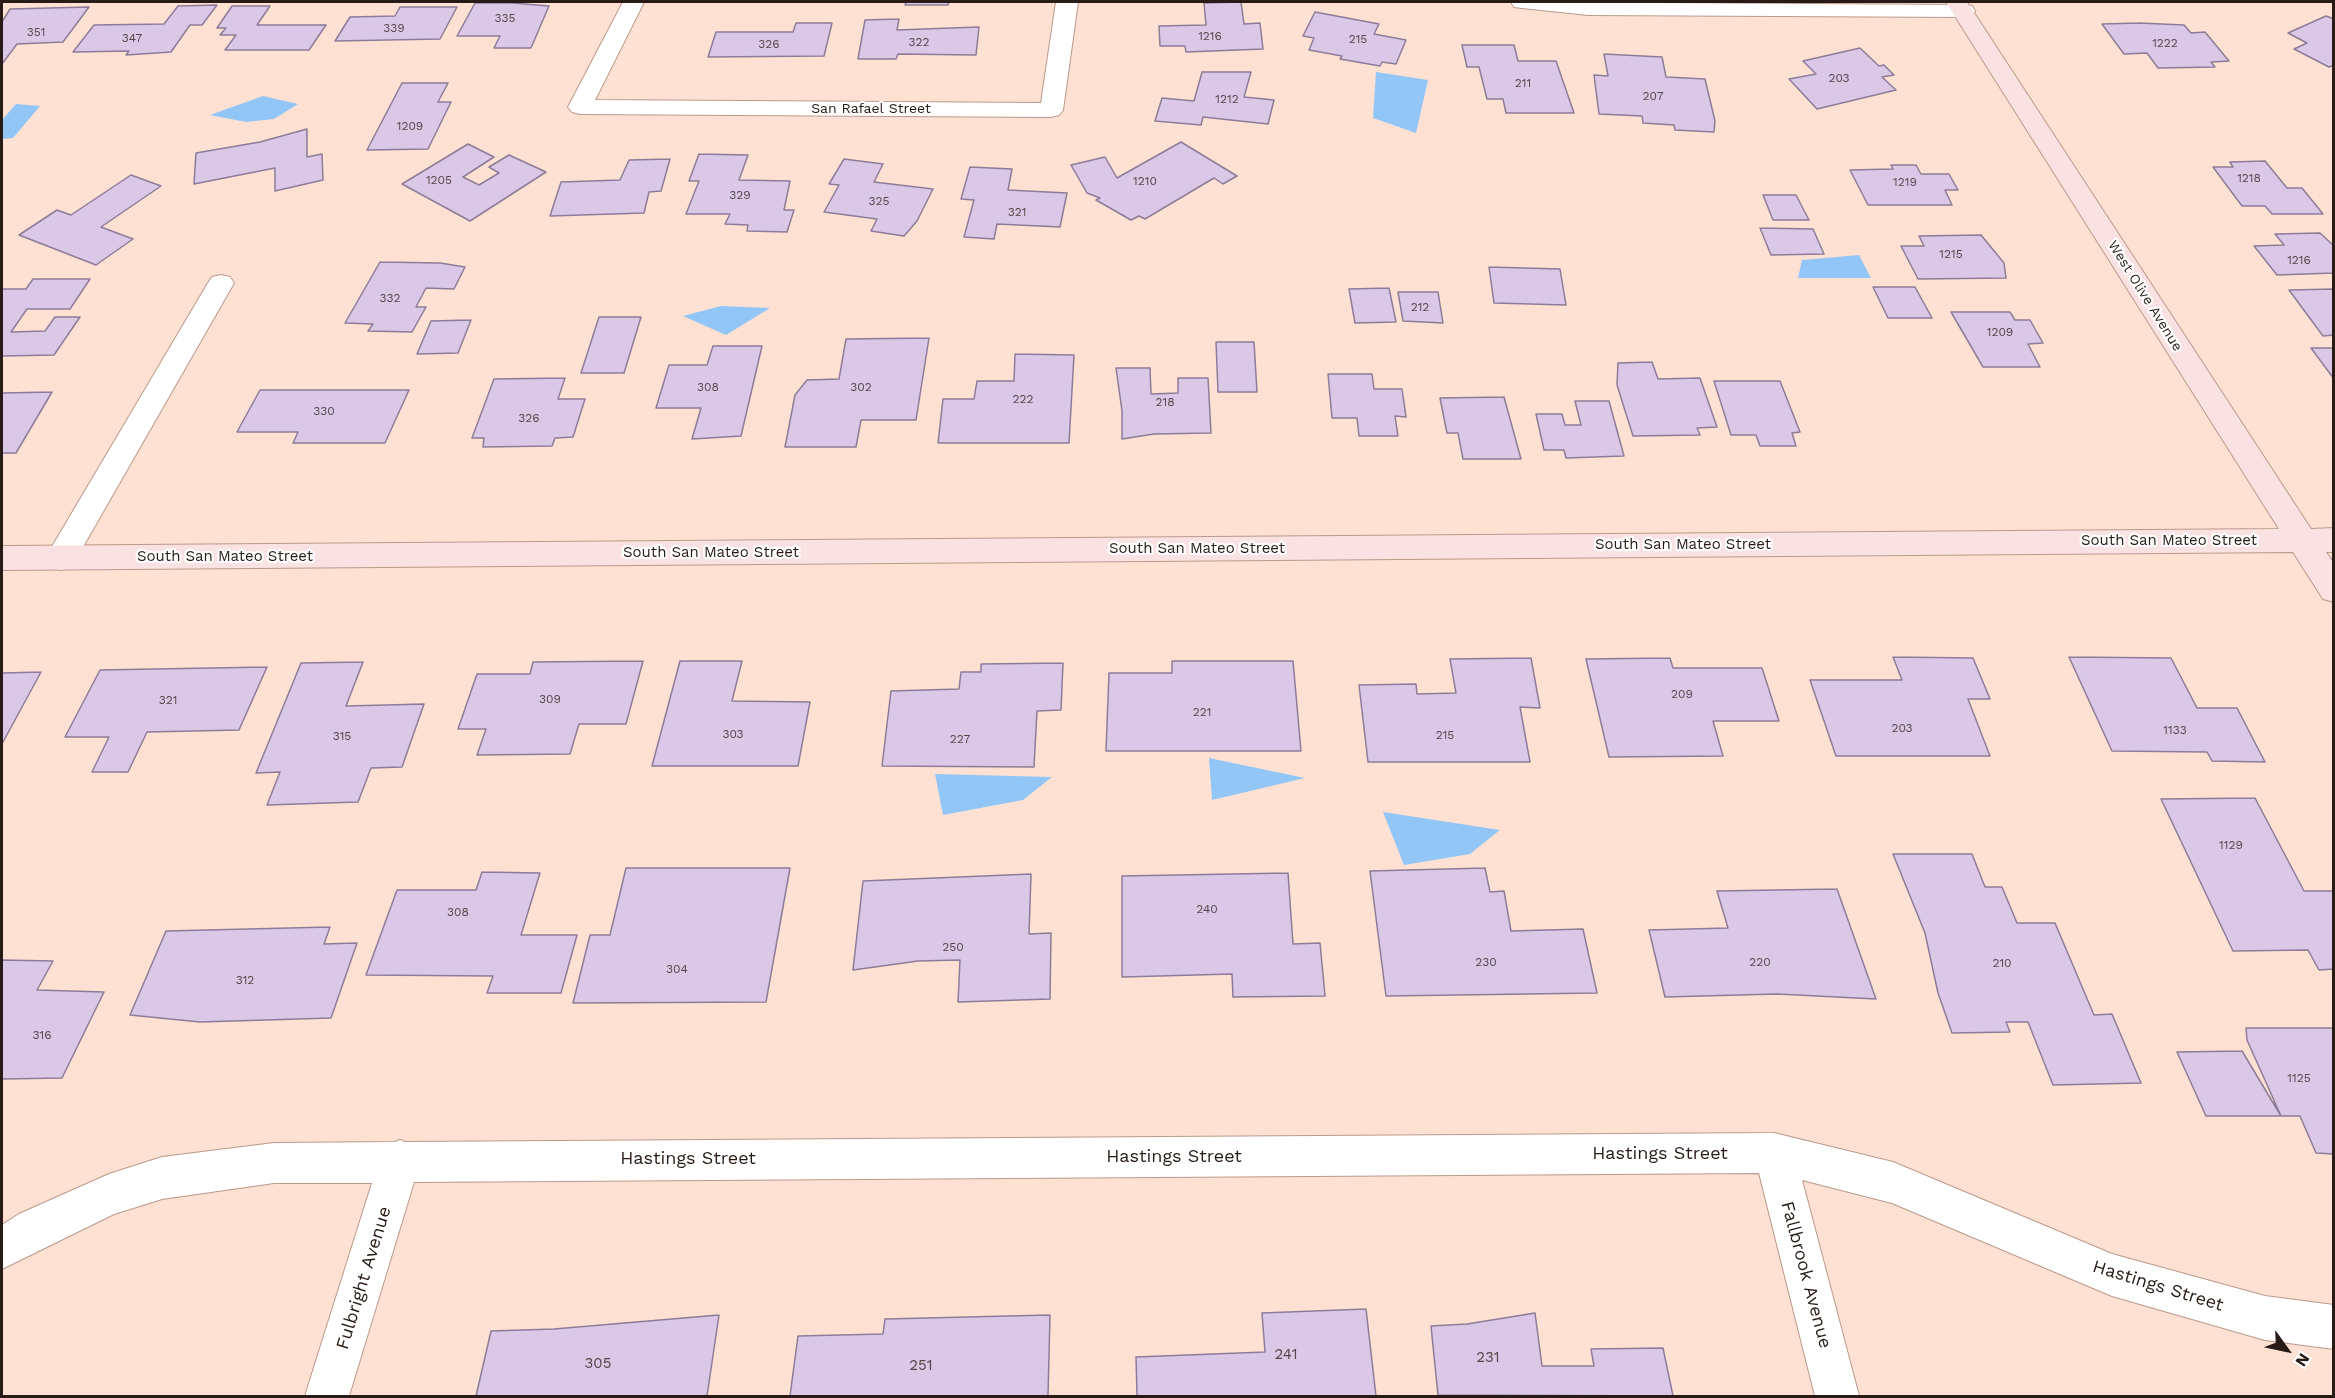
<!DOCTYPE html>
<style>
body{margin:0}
#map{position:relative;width:2335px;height:1398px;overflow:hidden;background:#fee1d3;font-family:"Work Sans",sans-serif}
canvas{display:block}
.frame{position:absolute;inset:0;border:3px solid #281b15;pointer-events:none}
.north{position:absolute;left:2257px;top:1320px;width:60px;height:60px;-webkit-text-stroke:4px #fff;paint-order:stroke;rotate:123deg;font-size:16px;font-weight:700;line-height:24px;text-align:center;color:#281b15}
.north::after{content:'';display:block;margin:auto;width:21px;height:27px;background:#281b15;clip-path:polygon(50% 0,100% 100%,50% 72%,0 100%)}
</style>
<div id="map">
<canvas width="2335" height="1398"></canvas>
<div class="frame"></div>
<div class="north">N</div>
</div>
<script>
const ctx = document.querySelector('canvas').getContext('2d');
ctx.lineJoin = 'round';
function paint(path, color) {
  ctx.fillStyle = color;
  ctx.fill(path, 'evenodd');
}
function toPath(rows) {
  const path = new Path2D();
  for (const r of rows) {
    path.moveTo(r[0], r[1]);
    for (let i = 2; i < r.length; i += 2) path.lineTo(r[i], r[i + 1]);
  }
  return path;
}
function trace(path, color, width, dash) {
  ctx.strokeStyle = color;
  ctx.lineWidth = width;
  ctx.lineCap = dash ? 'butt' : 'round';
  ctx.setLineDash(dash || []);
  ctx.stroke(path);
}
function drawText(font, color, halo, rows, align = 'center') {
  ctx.font = font + ' "Work Sans",sans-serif';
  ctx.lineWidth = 4.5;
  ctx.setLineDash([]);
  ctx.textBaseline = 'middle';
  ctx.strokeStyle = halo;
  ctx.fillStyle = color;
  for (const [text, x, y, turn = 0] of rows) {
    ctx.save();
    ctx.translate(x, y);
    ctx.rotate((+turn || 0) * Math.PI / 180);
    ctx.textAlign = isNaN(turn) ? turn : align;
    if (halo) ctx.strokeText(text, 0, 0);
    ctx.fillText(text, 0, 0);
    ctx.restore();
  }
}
paint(toPath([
 [1376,72,1428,80,1416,133,1373,118],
 [263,96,298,104,274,119,246,122,210,115],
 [16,104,40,106,13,138,2,139,2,120],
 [1859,255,1871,278,1798,278,1802,260],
 [721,306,770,308,726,335,683,316],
 [1209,758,1305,778,1212,800],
 [935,774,1052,777,1023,800,943,815],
 [1383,812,1500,830,1470,854,1404,865]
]), '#91c6f7');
const building = toPath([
 [906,2,949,2,948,5,905,5,906,2],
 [1241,2,1244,24,1260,23,1263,49,1186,52,1185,46,1160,46,1159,26,1206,25,1204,3,1241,2],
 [475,3,513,3,549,6,531,48,494,48,500,36,457,36,475,3],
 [217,5,202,25,190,25,171,52,126,55,129,51,73,52,94,25,164,24,178,6,217,5],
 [232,6,270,6,257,25,326,25,309,50,225,50,236,35,220,35,226,28,217,28,232,6],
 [89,7,63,42,17,44,2,64,2,22,10,9,89,7],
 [400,7,457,7,440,39,335,41,350,17,395,16,400,7],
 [1315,12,1379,24,1374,34,1406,40,1396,64,1382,62,1380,66,1340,59,1342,56,1309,50,1314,38,1303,36,1315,12],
 [2326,16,2334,19,2334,65,2329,67,2294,49,2307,43,2288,33,2326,16],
 [899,19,897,30,979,27,976,55,898,54,896,59,858,59,865,20,899,19],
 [796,23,832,23,824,56,708,57,716,32,793,32,796,23],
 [2139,23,2184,25,2191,33,2205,32,2229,61,2211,62,2215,67,2158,68,2147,53,2124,54,2102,24,2139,23],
 [1462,45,1514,45,1518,61,1556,61,1574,113,1506,113,1503,99,1487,99,1479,67,1467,67,1462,45],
 [1860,48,1879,66,1884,65,1894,75,1882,77,1896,90,1817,109,1789,79,1816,74,1803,61,1860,48],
 [1604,54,1662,57,1666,77,1705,79,1715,121,1714,132,1675,130,1674,125,1643,123,1642,116,1599,114,1594,75,1608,76,1604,54],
 [1202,72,1251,72,1244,97,1274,100,1268,124,1203,117,1201,125,1155,121,1162,98,1194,101,1202,72],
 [402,83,448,83,438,102,451,102,428,149,367,150,402,83],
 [307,129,307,157,322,154,323,180,275,191,275,168,194,184,196,153,260,142,307,129],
 [1181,142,1237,176,1223,184,1214,178,1145,219,1139,216,1131,220,1096,200,1100,198,1087,193,1071,165,1105,157,1117,178,1181,142],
 [468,144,494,157,463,177,479,185,499,173,489,167,509,155,546,172,470,221,402,184,468,144],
 [699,154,748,155,739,180,790,181,784,210,794,210,787,232,747,231,748,225,725,224,730,214,686,214,699,181,689,181,699,154],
 [670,159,661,191,649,192,644,213,550,216,561,182,620,180,629,160,670,159],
 [844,159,883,164,874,182,933,189,917,221,904,236,871,231,877,219,824,212,839,185,829,184,844,159],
 [2265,161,2287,188,2302,188,2323,214,2272,214,2265,206,2242,206,2213,167,2233,167,2230,162,2265,161],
 [1891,165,1916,165,1921,174,1949,174,1958,190,1945,190,1952,205,1868,205,1850,170,1893,169,1891,165],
 [970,167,1012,169,1008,190,1067,193,1060,227,997,224,994,239,964,237,974,200,961,199,970,167],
 [131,175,161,186,101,227,133,239,96,265,19,235,57,210,71,215,131,175],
 [1763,195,1796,195,1809,220,1773,220,1763,195],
 [1760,228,1813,229,1824,254,1771,255,1760,228],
 [2320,233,2334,246,2334,273,2277,275,2254,246,2284,245,2275,234,2320,233],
 [1981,235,2004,263,2006,278,1918,279,1901,246,1924,246,1919,236,1981,235],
 [380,262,440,263,465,267,454,289,426,288,416,307,426,307,412,332,368,331,373,324,345,323,380,262],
 [1489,267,1560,269,1566,305,1494,303,1489,267],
 [33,279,90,279,70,309,27,309,11,332,45,331,55,317,80,317,54,355,2,356,2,289,26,289,33,279],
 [1873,287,1915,287,1932,318,1888,318,1873,287],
 [1389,288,1396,322,1355,323,1349,289,1389,288],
 [2334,289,2334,335,2323,336,2289,290,2334,289],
 [1398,292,1438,292,1443,323,1403,321,1398,292],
 [1951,312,2010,312,2015,320,2030,320,2043,343,2028,344,2040,367,1983,367,1951,312],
 [599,317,641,317,624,373,581,373,599,317],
 [471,320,458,353,417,354,431,321,471,320],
 [929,338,916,420,861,420,856,447,785,447,795,395,807,380,839,379,846,339,929,338],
 [1216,342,1254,342,1257,392,1218,392,1216,342],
 [713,346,762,346,741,436,692,439,701,408,656,408,669,365,707,365,713,346],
 [2311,348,2334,348,2334,379,2311,348],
 [1015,354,1074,355,1069,443,938,443,943,399,974,399,977,381,1014,381,1015,354],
 [1652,362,1658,379,1700,378,1717,427,1697,428,1700,435,1633,436,1617,385,1618,363,1652,362],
 [1116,368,1150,368,1151,394,1178,393,1178,378,1208,378,1211,433,1154,434,1122,439,1122,411,1116,368],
 [1328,374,1372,374,1374,389,1402,389,1406,417,1395,416,1398,436,1359,436,1357,418,1332,418,1328,374],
 [565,378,558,399,585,399,573,437,555,438,552,446,483,447,484,438,472,438,494,379,565,378],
 [1714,381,1780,381,1800,432,1792,433,1796,446,1760,446,1756,435,1731,435,1714,381],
 [260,390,409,390,385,443,293,443,298,432,237,432,260,390],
 [52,392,16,453,2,453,2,393,52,392],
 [1504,397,1521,459,1463,459,1458,433,1447,433,1440,398,1504,397],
 [1575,401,1609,401,1624,456,1566,458,1564,450,1544,450,1536,414,1562,414,1565,425,1581,425,1575,401],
 [1893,657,1973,658,1990,699,1968,699,1990,756,1836,756,1810,680,1902,680,1893,657],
 [2069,657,2171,658,2197,708,2237,708,2265,762,2212,761,2207,752,2112,751,2069,657],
 [1531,658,1540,708,1520,707,1530,762,1368,762,1359,685,1416,684,1417,694,1456,693,1450,659,1531,658],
 [1670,658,1673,668,1762,668,1779,721,1713,721,1723,756,1609,757,1586,659,1670,658],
 [643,661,626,724,579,724,570,754,477,755,486,729,458,729,477,674,530,674,533,662,643,661],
 [680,661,742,661,732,701,810,702,798,766,652,766,680,661],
 [1172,661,1293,661,1301,751,1106,751,1109,673,1172,673,1172,661],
 [363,662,346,706,424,704,402,767,371,768,358,802,267,805,280,772,256,773,301,663,363,662],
 [1063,663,1061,710,1037,711,1034,767,882,766,891,691,959,689,961,672,981,672,981,664,1063,663],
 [267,667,239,730,147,732,128,772,92,772,109,737,65,737,100,670,267,667],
 [41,672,2,744,2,673,41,672],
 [2255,798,2304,891,2334,891,2334,969,2319,970,2308,950,2233,951,2161,799,2255,798],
 [1893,854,1972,854,1985,887,2002,887,2017,923,2055,923,2094,1015,2112,1014,2141,1083,2053,1085,2028,1022,2006,1022,2010,1032,1952,1033,1938,993,1925,933,1893,854],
 [626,868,790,868,766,1002,573,1003,590,935,610,935,626,868],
 [1485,868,1490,892,1504,891,1511,931,1583,929,1597,993,1386,996,1370,871,1485,868],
 [482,872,540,873,521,935,577,935,561,993,487,993,493,976,366,975,397,890,476,890,482,872],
 [1288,873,1293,944,1320,943,1325,996,1233,997,1232,974,1122,977,1122,876,1288,873],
 [1031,874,1029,934,1051,933,1050,999,958,1002,960,960,918,961,853,970,863,881,1031,874],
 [1837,889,1876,999,1777,994,1665,997,1649,930,1728,928,1717,891,1837,889],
 [330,927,324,944,357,943,331,1018,200,1022,130,1015,166,931,330,927],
 [2,960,53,961,37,990,104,992,62,1078,2,1079,2,960],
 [2246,1028,2334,1028,2334,1154,2316,1153,2300,1116,2281,1116,2247,1040,2246,1028],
 [2242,1051,2281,1116,2206,1116,2177,1052,2242,1051],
 [1366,1309,1376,1396,1137,1396,1136,1357,1265,1352,1262,1313,1366,1309],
 [1535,1313,1542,1366,1594,1366,1591,1349,1663,1348,1673,1396,1438,1395,1431,1326,1467,1324,1535,1313],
 [719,1315,707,1396,476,1396,491,1331,554,1329,719,1315],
 [1050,1315,1048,1396,790,1396,798,1336,883,1334,885,1319,1050,1315]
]);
paint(building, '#dbc8e7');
trace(building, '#8d7c98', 1.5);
const street = toPath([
 [623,2,644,2,595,100,1041,103,1056,2,1078,2,1063,110,1059,115,1051,117,580,114,572,112,568,107,623,2],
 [1511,2,1964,5,1972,6,1975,11,1972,16,1964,17,1588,15,1522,8,1514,7,1511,2],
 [221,275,230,277,234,283,72,566,61,570,50,566,46,558,50,550,208,283,212,277,221,275],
 [1774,1133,1893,1162,2112,1254,2265,1296,2334,1305,2334,1349,2265,1340,2112,1296,1892,1203,1802,1180,1859,1396,1815,1396,1759,1173,414,1182,349,1396,305,1396,372,1183,274,1183,162,1199,114,1214,2,1269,2,1225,19,1214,109,1174,162,1157,274,1143,395,1142,400,1140,405,1142,1774,1133]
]);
const secondary = toPath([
 [1946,2,1967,2,2311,529,2334,528,2334,552,2326,552,2334,564,2334,602,2323,599,2293,552,2,570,2,546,2279,529,1946,2]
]);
trace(street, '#bb998a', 2);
trace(secondary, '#bb998a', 2);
paint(street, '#fff');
paint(secondary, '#fae1e2');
drawText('12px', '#55464a', null, [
 ["335",505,18],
 ["339",394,28],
 ["351",36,32],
 ["1216",1210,36],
 ["347",132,38],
 ["215",1358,39],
 ["322",919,42],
 ["1222",2165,43],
 ["326",769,44],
 ["203",1839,78],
 ["211",1523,83],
 ["207",1653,96],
 ["1212",1227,99],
 ["1209",410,126],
 ["1218",2249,178],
 ["1205",439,180],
 ["1210",1145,181],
 ["1219",1905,182],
 ["329",740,195],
 ["325",879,201],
 ["321",1017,212],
 ["1215",1951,254],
 ["1216",2299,260],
 ["332",390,298],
 ["212",1420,307],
 ["1209",2000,332],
 ["308",708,387],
 ["302",861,387],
 ["222",1023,399],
 ["218",1165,402],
 ["330",324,411],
 ["326",529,418],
 ["209",1682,694],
 ["309",550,699],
 ["321",168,700],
 ["221",1202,712],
 ["203",1902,728],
 ["1133",2175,730],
 ["303",733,734],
 ["215",1445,735],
 ["315",342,736],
 ["227",960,739],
 ["1129",2231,845],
 ["240",1207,909],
 ["308",458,912],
 ["250",953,947],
 ["230",1486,962],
 ["220",1760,962],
 ["210",2002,963],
 ["304",677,969],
 ["312",245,980],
 ["316",42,1035],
 ["1125",2299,1078]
]);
drawText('14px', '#281b15', '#fff', [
 ["San Rafael Street",871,109],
 ["West Olive Avenue",2145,296,58]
]);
drawText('15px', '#281b15', '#fff', [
 ["South San Mateo Street",2169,541],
 ["South San Mateo Street",1683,545],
 ["South San Mateo Street",1197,549],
 ["South San Mateo Street",711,553],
 ["South San Mateo Street",225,557]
]);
drawText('15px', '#55464a', null, [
 ["241",1286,1355],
 ["231",1488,1358],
 ["305",598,1364],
 ["251",921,1366]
]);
drawText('18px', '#281b15', '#fff', [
 ["Hastings Street",1660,1154],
 ["Hastings Street",1174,1157],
 ["Hastings Street",688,1159],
 ["Fallbrook Avenue",1806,1275,75],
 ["Fulbright Avenue",364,1278,-73],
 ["Hastings Street",2158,1286,17]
]);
</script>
